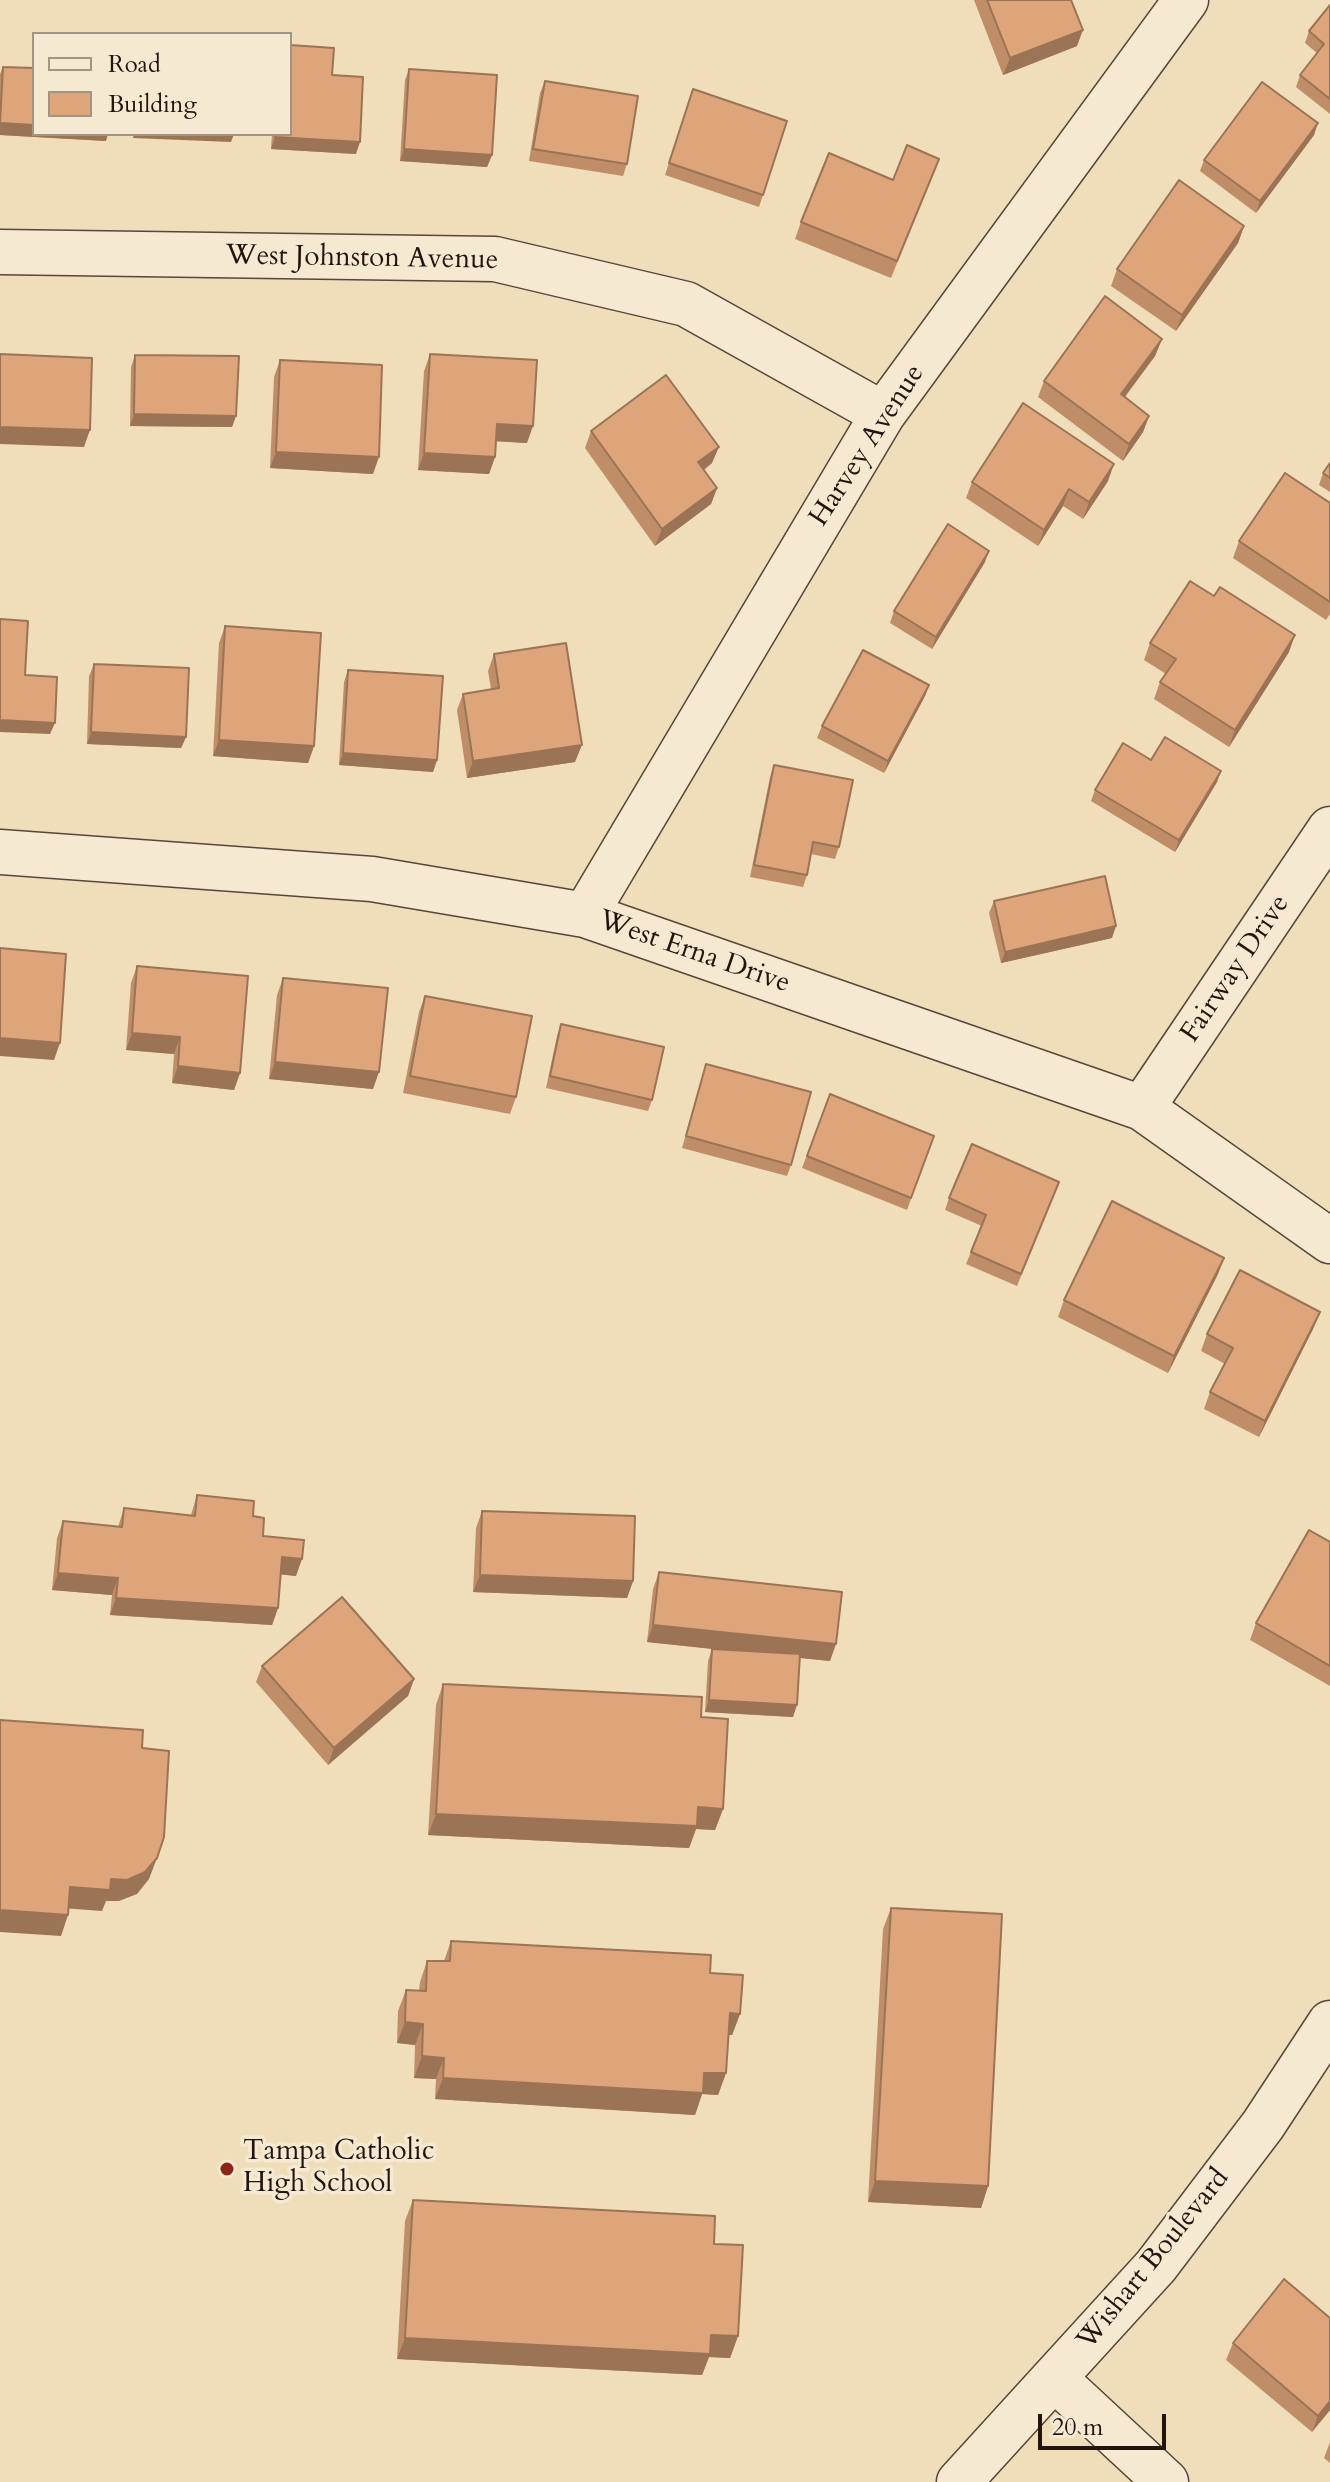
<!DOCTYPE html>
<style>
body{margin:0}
#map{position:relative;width:1330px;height:2482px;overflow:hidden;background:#f0ddba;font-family:Cardo,serif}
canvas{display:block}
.legend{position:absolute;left:32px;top:32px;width:260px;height:104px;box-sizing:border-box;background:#f5e9d2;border:2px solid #a09484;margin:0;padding:10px 14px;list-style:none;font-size:24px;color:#21150e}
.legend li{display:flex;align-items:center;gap:16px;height:40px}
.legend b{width:40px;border:2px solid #a09484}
.scale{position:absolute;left:1038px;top:2414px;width:128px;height:36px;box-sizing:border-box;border:4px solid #21150e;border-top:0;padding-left:10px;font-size:24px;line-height:28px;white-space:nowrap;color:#21150e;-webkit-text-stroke:6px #f5e9d2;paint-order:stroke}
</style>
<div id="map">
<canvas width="1330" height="2482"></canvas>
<ul class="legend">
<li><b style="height:10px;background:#f5e9d2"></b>Road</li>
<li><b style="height:22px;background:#dea57a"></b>Building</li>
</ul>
<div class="scale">20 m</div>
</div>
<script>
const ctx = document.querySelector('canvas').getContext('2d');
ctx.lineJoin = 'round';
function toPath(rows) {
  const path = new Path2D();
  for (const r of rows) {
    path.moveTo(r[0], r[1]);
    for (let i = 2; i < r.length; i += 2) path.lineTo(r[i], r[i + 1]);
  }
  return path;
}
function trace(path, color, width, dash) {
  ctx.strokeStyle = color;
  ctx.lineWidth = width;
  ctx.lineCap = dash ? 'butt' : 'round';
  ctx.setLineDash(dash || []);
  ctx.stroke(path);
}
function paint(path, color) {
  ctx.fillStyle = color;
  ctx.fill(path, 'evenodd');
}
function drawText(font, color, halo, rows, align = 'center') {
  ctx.font = font + ' Cardo,serif';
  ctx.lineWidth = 7;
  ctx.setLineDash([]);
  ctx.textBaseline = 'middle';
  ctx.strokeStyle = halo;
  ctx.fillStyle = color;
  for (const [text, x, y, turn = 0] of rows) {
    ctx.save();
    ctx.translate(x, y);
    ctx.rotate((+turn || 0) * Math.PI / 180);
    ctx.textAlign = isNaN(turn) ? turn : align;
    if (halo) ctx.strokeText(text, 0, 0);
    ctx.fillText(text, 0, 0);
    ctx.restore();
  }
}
const minor = toPath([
 [0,252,495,259,686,304,883,414],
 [0,852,372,879,585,915,1142,1108,1330,1241],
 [585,915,883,414,1186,0],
 [1142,1108,1330,829],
 [1055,2379,1166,2482],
 [959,2482,1156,2266,1263,2125,1330,2023]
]);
trace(minor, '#554739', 47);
trace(minor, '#f5e9d2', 44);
paint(toPath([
 [974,0,1071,0,1077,46,1003,75],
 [1330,5,1330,114,1296,87,1300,75,1317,53,1305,43,1309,31],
 [3,67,106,141,0,135,0,74],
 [409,69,492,155,487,167,400,161,405,80],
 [545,81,627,164,623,176,529,161,540,93],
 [693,89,787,121,759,207,665,175],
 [272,134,290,134,356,154,271,149],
 [1314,135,1256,213,1200,171,1204,160],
 [939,159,891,278,795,239,801,222],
 [1244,226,1238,243,1176,331,1111,286,1117,269],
 [1162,339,1155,356,1125,397,1149,416,1143,432,1123,461,1038,397,1044,381],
 [430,354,527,443,496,441,495,457,489,474,418,470,424,371],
 [135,355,236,416,232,427,130,426,131,367],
 [280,360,373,474,270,468,274,377],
 [591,431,712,463,704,470,717,488,711,504,655,546,585,448],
 [1330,463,1330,492,1319,485,1323,473],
 [1108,481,1083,519,1063,506,1038,546,966,498,972,482],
 [1330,503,1330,614,1326,620,1233,558,1239,541],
 [985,562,932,649,890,623,894,611],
 [225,626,314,746,308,763,213,756,219,643],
 [1150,643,1289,652,1229,747,1154,699,1160,682,1166,674,1144,660],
 [494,654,575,762,467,778,457,710,463,694,491,689,488,671],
 [94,664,186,737,181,748,87,744,89,676],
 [348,670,437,760,433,772,339,765,344,682],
 [929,685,925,696,884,773,817,738,822,726],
 [774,765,839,847,835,859,811,854,807,875,803,887,750,877,770,777],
 [1217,782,1175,852,1091,801,1095,790],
 [994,901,1112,938,1001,963,989,913],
 [137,966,240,1073,234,1090,172,1083,174,1054,126,1050,131,983],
 [283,978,373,1089,269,1079,277,995],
 [425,996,516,1097,510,1114,403,1093,419,1012],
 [561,1024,652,1100,648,1111,546,1088,557,1036],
 [706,1064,791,1165,787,1176,682,1148],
 [830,1094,934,1136,907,1210,802,1168],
 [1054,1194,1017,1286,966,1264,982,1226,945,1210,949,1198],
 [1218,1274,1168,1373,1058,1317,1064,1300],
 [1320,1312,1313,1329,1259,1437,1204,1409,1210,1392,1225,1364,1201,1351,1207,1334],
 [197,1495,253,1516,263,1536,296,1576,281,1574,278,1608,272,1625,110,1615,112,1595,52,1590,57,1538,63,1521,118,1527,124,1508,191,1515],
 [482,1511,633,1581,627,1598,473,1592,476,1528],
 [1330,1542,1330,1686,1250,1640,1256,1623],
 [659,1572,830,1661,800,1658,793,1717,705,1712,708,1661,712,1649,721,1650,647,1642,653,1589],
 [262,1666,414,1679,408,1696,328,1765,256,1682],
 [443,1684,701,1717,723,1809,715,1830,696,1829,689,1848,428,1835,436,1705],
 [891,1908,988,2186,981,2208,868,2202,883,1929],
 [451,1941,710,1973,740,2014,732,2035,728,2035,726,2073,718,2095,702,2094,695,2115,435,2099,436,2079,414,2078,415,2045,397,2043,398,2011,406,1990,419,1990,420,1982,427,1961,444,1961],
 [413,2200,714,2244,738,2336,730,2358,709,2357,702,2375,397,2359,405,2221],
 [1330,2318,1330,2410,1312,2432,1226,2360,1233,2343],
 [1330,2442,1330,2463,1324,2458]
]), '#bf8e69');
paint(toPath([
 [1083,30,1077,46,1003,75,1010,58],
 [0,123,34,125,34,134,108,134,106,141,0,135],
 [1318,123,1314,135,1256,213,1260,201],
 [134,134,234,134,231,142,133,138],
 [275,137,360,142,356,154,271,149],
 [404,149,492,155,487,167,400,161],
 [1244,226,1238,243,1176,331,1182,315],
 [1162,339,1155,356,1114,411,1121,394],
 [134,414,236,416,232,427,130,426],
 [1149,416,1143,432,1123,461,1129,444],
 [497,424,533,426,527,443,491,441],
 [0,427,90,430,84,447,0,444],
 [719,447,712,463,692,479,698,462],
 [276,452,379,457,373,474,270,468],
 [424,453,495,457,489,474,418,470],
 [1114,464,1108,481,1083,519,1089,502],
 [717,488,711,504,655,546,662,529],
 [1069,489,1063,506,1038,546,1044,530],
 [989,551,985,562,932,649,936,637],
 [1295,635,1289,652,1229,747,1235,730],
 [929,685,925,696,884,773,888,761],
 [0,720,55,723,50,734,0,732],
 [91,732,186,737,181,748,87,744],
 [219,740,314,746,308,763,213,756],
 [582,745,575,762,467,778,473,761],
 [343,753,437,760,433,772,339,765],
 [1221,771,1217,782,1175,852,1179,840],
 [1116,926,1112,938,1001,963,1005,952],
 [132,1033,180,1037,174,1054,126,1050],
 [0,1038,60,1043,54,1060,0,1056],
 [275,1062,379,1072,373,1089,269,1079],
 [178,1066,240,1073,234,1090,172,1083],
 [1224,1258,1218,1274,1168,1373,1174,1356],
 [1320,1312,1313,1329,1259,1437,1265,1421],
 [282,1557,302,1559,296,1576,276,1574],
 [58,1573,118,1578,112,1595,52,1590],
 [480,1575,633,1581,627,1598,473,1592],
 [116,1598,278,1608,272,1625,110,1615],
 [653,1625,836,1644,830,1661,647,1642],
 [414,1679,408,1696,328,1765,334,1748],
 [709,1700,797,1705,793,1717,705,1712],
 [698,1807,723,1809,715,1830,696,1829,689,1848,428,1835,436,1814],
 [157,1858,149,1879,137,1894,119,1901,106,1901,102,1911,62,1908,70,1887],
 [0,1910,68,1915,61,1936,0,1932],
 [730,2013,740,2014,732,2035,722,2034],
 [405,2022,423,2024,415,2045,397,2043],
 [422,2056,444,2058,436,2079,414,2078],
 [704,2073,726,2073,718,2095,702,2094,695,2115,435,2099,443,2078],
 [875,2181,988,2186,981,2208,868,2202],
 [711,2335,738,2336,730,2358,709,2357,702,2375,397,2359,405,2338],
 [1330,2401,1330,2410,1312,2432,1318,2416]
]), '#9b7455');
const building = toPath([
 [987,0,1071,0,1083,30,1010,58,987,0],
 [1330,5,1330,99,1300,75,1324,44,1309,31,1330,5],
 [290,45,334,48,332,75,363,77,360,142,275,137,275,134,290,134,290,45],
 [3,67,34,68,34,125,0,123,3,67],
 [409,69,497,75,492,155,404,149,409,69],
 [545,81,638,96,627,164,533,149,545,81],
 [1262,82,1318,123,1260,201,1204,160,1262,82],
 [693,89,787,121,763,195,669,163,693,89],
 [907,145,939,159,897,261,801,222,829,153,893,180,907,145],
 [1179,180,1244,226,1182,315,1117,269,1179,180],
 [1105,296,1162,339,1121,394,1149,416,1129,444,1044,381,1105,296],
 [0,354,92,358,90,430,0,427,0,354],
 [430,354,537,360,533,426,497,424,495,457,424,453,430,354],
 [135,355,239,356,236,416,134,414,135,355],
 [280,360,382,365,379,457,276,452,280,360],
 [666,375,719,447,698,462,717,488,662,529,591,431,666,375],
 [1023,403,1114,464,1089,502,1069,489,1044,530,972,482,1023,403],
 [1330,463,1330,478,1323,473,1330,463],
 [1285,473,1330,503,1330,602,1239,541,1285,473],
 [948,524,989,551,936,637,894,611,948,524],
 [1190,581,1214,596,1220,587,1295,635,1235,730,1160,682,1176,659,1150,643,1190,581],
 [0,619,28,621,25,675,57,677,55,723,0,720,0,619],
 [225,626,321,633,314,746,219,740,225,626],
 [566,643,582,745,473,761,463,694,499,688,494,654,566,643],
 [863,650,929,685,888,761,822,726,863,650],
 [94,664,189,668,186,737,91,732,94,664],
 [348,670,443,676,437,760,343,753,348,670],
 [1165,737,1221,771,1179,840,1095,790,1123,743,1151,760,1165,737],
 [774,765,853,780,839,847,813,842,807,875,754,865,774,765],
 [1105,876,1116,926,1005,952,994,901,1105,876],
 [0,948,66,954,60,1043,0,1038,0,948],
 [137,966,248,976,240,1073,178,1066,180,1037,132,1033,137,966],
 [283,978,388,988,379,1072,275,1062,283,978],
 [425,996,532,1016,516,1097,410,1076,425,996],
 [561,1024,664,1047,652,1100,550,1076,561,1024],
 [706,1064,811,1092,791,1165,686,1136,706,1064],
 [830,1094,934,1136,911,1198,807,1156,830,1094],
 [972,1144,1059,1182,1021,1274,971,1252,986,1215,949,1198,972,1144],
 [1112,1201,1224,1258,1174,1356,1064,1300,1112,1201],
 [1240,1270,1320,1312,1265,1421,1210,1392,1233,1348,1207,1334,1240,1270],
 [197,1495,254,1501,253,1516,264,1518,263,1536,304,1540,302,1559,282,1557,278,1608,116,1598,118,1578,58,1573,63,1521,122,1527,124,1508,195,1516,197,1495],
 [482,1511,635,1516,633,1581,480,1575,482,1511],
 [1309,1530,1330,1542,1330,1666,1256,1623,1309,1530],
 [659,1572,842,1592,836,1644,653,1625,659,1572],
 [342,1597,414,1679,334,1748,262,1666,342,1597],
 [712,1649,800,1654,797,1705,709,1700,712,1649],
 [443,1684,702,1697,701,1717,728,1719,723,1809,698,1807,697,1826,436,1814,443,1684],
 [0,1720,143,1730,142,1748,169,1751,164,1837,157,1858,145,1872,127,1880,111,1879,110,1890,70,1887,68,1915,0,1910,0,1720],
 [891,1908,1002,1914,988,2186,875,2181,891,1908],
 [451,1941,711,1955,710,1973,743,1975,740,2014,730,2013,726,2073,704,2073,703,2093,443,2078,444,2058,422,2056,423,2024,405,2022,406,1990,426,1991,427,1961,450,1961,451,1941],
 [413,2200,715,2216,714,2244,743,2245,738,2336,711,2335,710,2354,405,2338,413,2200],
 [1284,2279,1330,2318,1330,2401,1318,2416,1233,2343,1284,2279]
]);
paint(building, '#dea57a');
trace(building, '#9b7455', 2);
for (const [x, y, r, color] of [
 [227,2169,8,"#8f2418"]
]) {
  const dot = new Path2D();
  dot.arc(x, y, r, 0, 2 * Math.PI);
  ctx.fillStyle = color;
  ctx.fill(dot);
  trace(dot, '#f5e9d2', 3);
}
drawText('28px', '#21150e', '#f5e9d2', [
 ["West Johnston Avenue",362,259,1],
 ["Harvey Avenue",868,446,-57],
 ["West Erna Drive",694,953,19],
 ["Fairway Drive",1236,969,-56],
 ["Wishart Boulevard",1154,2260,-51]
]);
drawText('28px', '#21150e', '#f5e9d2', [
 ["Tampa Catholic",243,2153],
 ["High School",243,2185]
], 'left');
</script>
